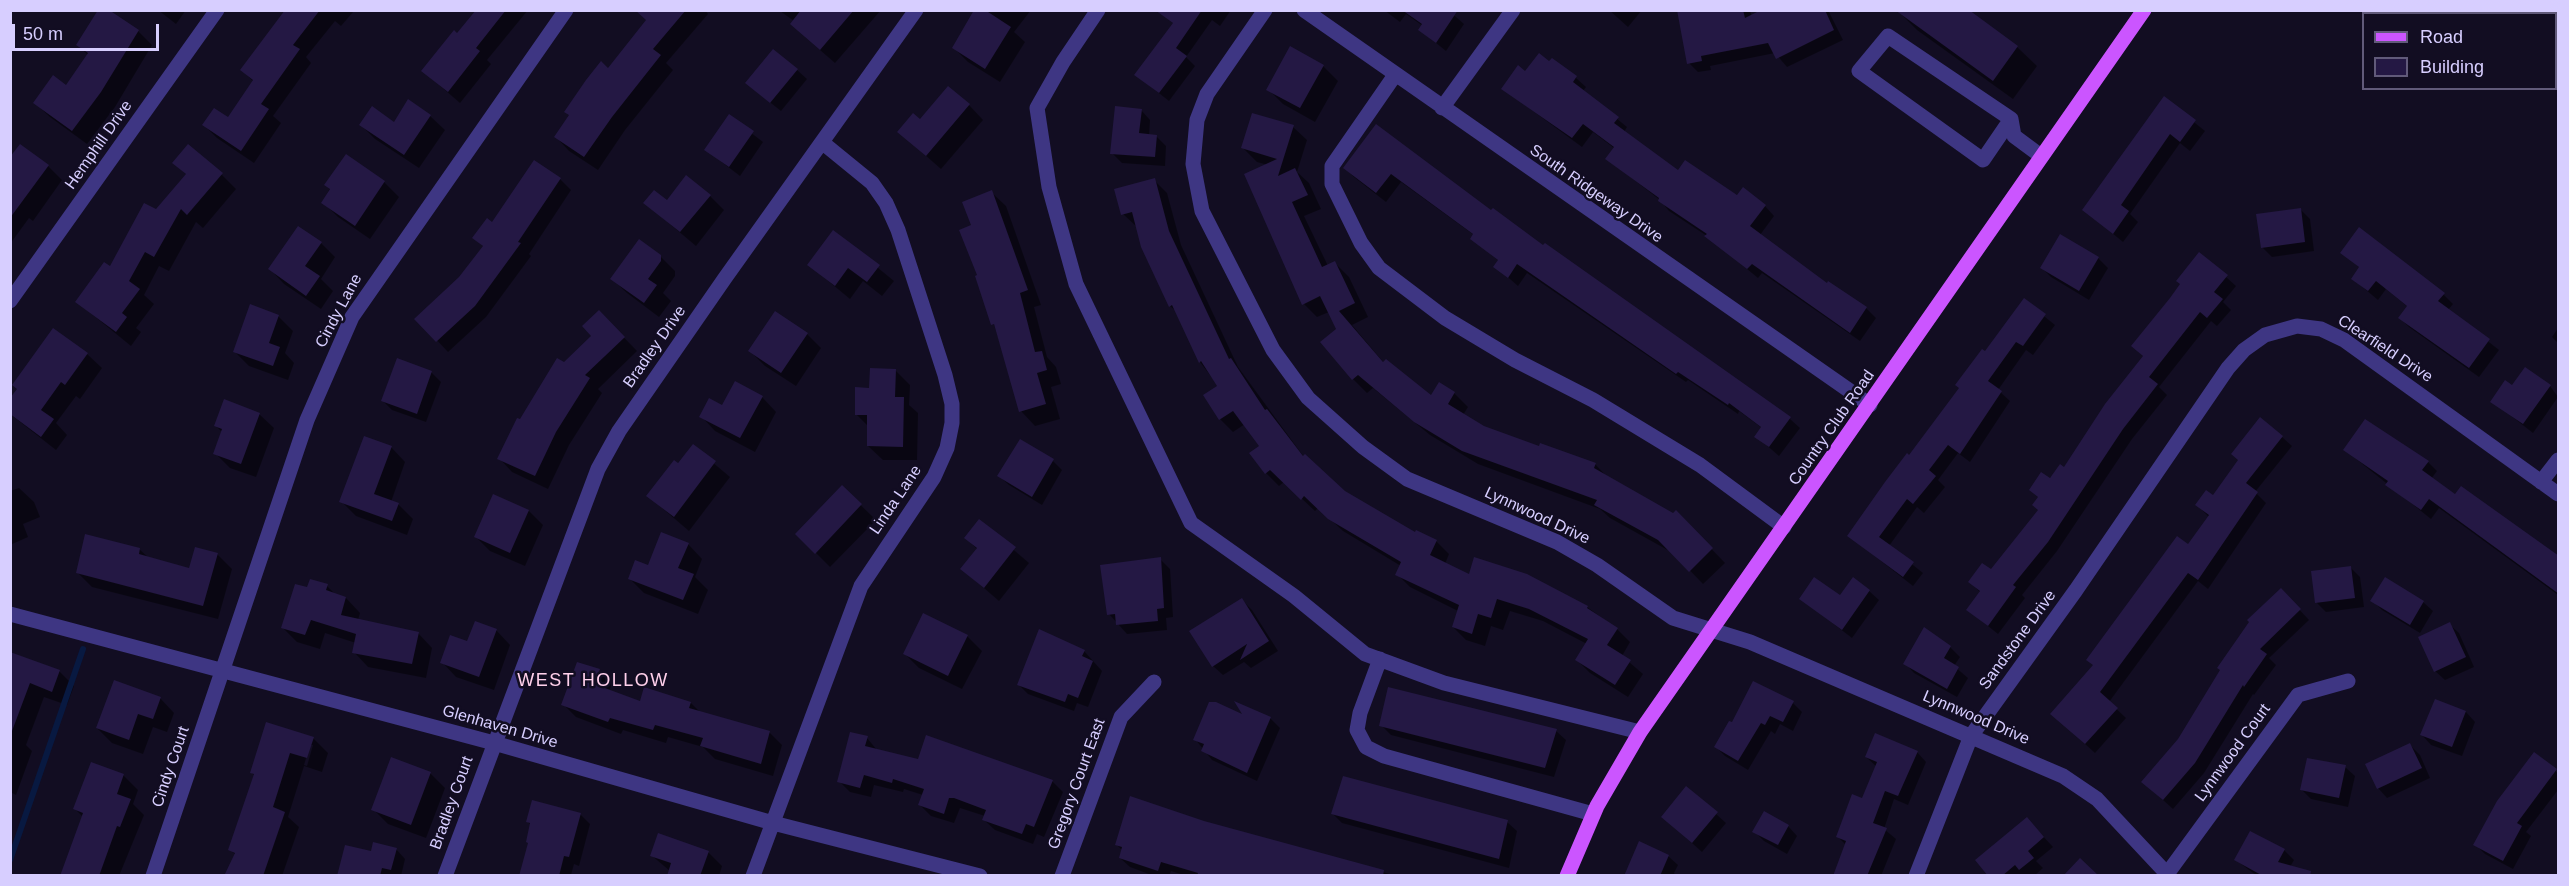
<!DOCTYPE html>
<style>
body{margin:0}
#map{position:relative;width:2569px;height:886px;overflow:hidden;background:#120d22;font-family:Arial,sans-serif}
canvas{display:block}
.frame{position:absolute;inset:0;border:12px solid #d7ceff;pointer-events:none}
.legend{position:absolute;left:2362px;top:12px;width:195px;height:78px;box-sizing:border-box;background:#120d22;border:2px solid #615a7a;margin:0;padding:8px 10px;list-style:none;font-size:18px;color:#d7ceff}
.legend li{display:flex;align-items:center;gap:12px;height:30px}
.legend b{width:30px;border:2px solid #615a7a}
.scale{position:absolute;left:12px;top:24px;width:147px;height:27px;box-sizing:border-box;border:3px solid #d7ceff;border-top:0;padding-left:8px;font-size:18px;line-height:21px;white-space:nowrap;color:#d7ceff;-webkit-text-stroke:4px #120d22;paint-order:stroke}
</style>
<div id="map">
<canvas width="2569" height="886"></canvas>
<div class="frame"></div>
<ul class="legend">
<li><b style="height:8px;background:#cb55ff"></b>Road</li>
<li><b style="height:16px;background:#241844"></b>Building</li>
</ul>
<div class="scale">50 m</div>
</div>
<script>
const ctx = document.querySelector('canvas').getContext('2d');
ctx.lineJoin = 'round';
function paint(path, color) {
  ctx.fillStyle = color;
  ctx.fill(path, 'evenodd');
}
function toPath(rows) {
  const path = new Path2D();
  for (const r of rows) {
    path.moveTo(r[0], r[1]);
    for (let i = 2; i < r.length; i += 2) path.lineTo(r[i], r[i + 1]);
  }
  return path;
}
function trace(path, color, width, dash) {
  ctx.strokeStyle = color;
  ctx.lineWidth = width;
  ctx.lineCap = dash ? 'butt' : 'round';
  ctx.setLineDash(dash || []);
  ctx.stroke(path);
}
function drawText(font, color, halo, rows, align = 'center') {
  ctx.font = font + ' Arial,sans-serif';
  ctx.lineWidth = 5;
  ctx.setLineDash([]);
  ctx.textBaseline = 'middle';
  ctx.strokeStyle = halo;
  ctx.fillStyle = color;
  for (const [text, x, y, turn = 0] of rows) {
    ctx.save();
    ctx.translate(x, y);
    ctx.rotate((+turn || 0) * Math.PI / 180);
    ctx.textAlign = isNaN(turn) ? turn : align;
    if (halo) ctx.strokeText(text, 0, 0);
    ctx.fillText(text, 0, 0);
    ctx.restore();
  }
}
paint(toPath([
 [158,10,186,10,176,24],
 [287,10,353,12,341,26,335,21,306,57,311,63,273,116,281,123,254,163,217,138,204,125,228,119,254,82,242,70],
 [478,10,528,10,487,60,491,64,460,103,423,71],
 [644,10,705,10,708,14,666,63,673,70,625,130,598,170,569,151,556,137,648,20],
 [881,10,835,63,805,37,794,21,780,11],
 [976,10,1031,10,1014,32,1025,42,1000,82,968,62,954,48],
 [1171,10,1231,10,1220,26,1212,20,1186,57,1195,66,1169,101,1136,75,1174,24,1166,17],
 [1384,10,1448,10,1464,24,1446,51,1420,30,1423,26,1406,14,1400,22],
 [1609,10,1642,10,1628,27],
 [1680,10,1750,10,1752,17,1765,10,1828,10,1843,40,1787,67,1775,53,1710,66,1711,70,1698,72,1689,63],
 [1966,10,2017,47,2037,66,2013,99,1917,30,1898,11],
 [138,31,152,45,115,107,87,144,50,117,35,103,66,87,88,55,78,45],
 [1291,49,1323,66,1338,81,1315,122,1283,104,1268,89],
 [1552,60,1576,78,1586,87,1583,91,1627,127,1624,132,1679,172,1765,206,1774,216,1760,235,1828,285,1829,283,1866,308,1876,318,1860,341,1762,273,1758,278,1707,236,1669,211,1660,200,1607,159,1614,148,1593,132,1582,147,1503,89,1525,73],
 [797,70,807,79,781,111,757,92],
 [2165,99,2205,131,2190,151,2180,143,2130,214,2138,222,2123,242,2084,210],
 [969,105,983,120,941,169,899,132,920,121],
 [1141,110,1150,120,1149,136,1157,137,1166,146,1165,166,1122,163,1112,153],
 [430,116,445,130,419,168,375,139,361,125,394,124],
 [729,116,763,142,740,176,706,150],
 [1376,126,1491,212,1544,247,1546,245,1790,419,1800,428,1779,456,1756,436,1762,428,1739,411,1738,414,1688,380,1686,382,1527,273,1518,286,1495,266,1499,261,1472,239,1474,235,1401,182,1386,202,1354,177,1345,168],
 [1293,127,1307,140,1297,172,1309,183,1321,209,1304,216,1328,266,1335,263,1349,277,1368,317,1352,325,1384,363,1431,397,1439,384,1454,393,1468,407,1463,415,1483,427,1540,448,1595,464,1609,479,1673,514,1676,512,1725,563,1703,584,1673,553,1610,518,1600,509,1478,464,1430,435,1373,388,1367,393,1353,379,1322,342,1337,329,1329,312,1317,317,1304,304,1268,165,1257,162,1243,148],
 [346,156,384,182,399,197,370,239,338,217,323,202],
 [10,160,48,166,62,180,33,221,29,218,10,244],
 [174,163,222,175,236,189,203,228,196,222,169,271,159,266,144,295,154,304,136,328,141,332,131,346,77,302,110,268,187,175],
 [560,179,571,190,529,254,531,256,486,317,448,352,417,319,460,278,484,247,474,238],
 [1154,180,1167,193,1181,245,1238,367,1304,457,1344,492,1416,535,1417,532,1436,541,1449,554,1445,564,1470,576,1587,607,1617,629,1630,642,1622,656,1643,674,1628,697,1590,673,1577,660,1587,644,1543,621,1510,611,1503,630,1491,626,1485,646,1466,640,1453,627,1458,611,1410,587,1397,574,1401,566,1343,531,1318,508,1315,511,1284,482,1279,486,1266,473,1251,453,1261,446,1245,424,1233,432,1220,419,1219,387,1200,362,1177,312,1170,306,1137,227,1123,214],
 [991,192,1006,206,1041,305,1034,307,1047,357,1056,367,1061,384,1051,387,1060,419,1035,426,1021,411,979,276,973,225],
 [710,196,724,210,696,246,645,203],
 [2300,209,2310,219,2314,251,2272,257,2262,247],
 [2359,229,2444,295,2453,304,2448,310,2499,350,2479,377,2409,327,2400,318,2408,307,2386,289,2378,300,2353,279,2360,268,2342,252],
 [834,232,894,281,882,296,863,281,850,299,809,265],
 [2061,236,2098,258,2108,268,2089,300,2051,277,2042,268],
 [321,243,335,257,321,279,333,291,321,309,284,284,270,269],
 [660,256,675,271,675,276,663,293,671,301,659,317,627,293,612,279],
 [2226,277,2236,286,2223,302,2231,310,2217,326,2211,321,2159,387,2167,395,2132,439,2057,551,2022,595,2025,598,1998,634,1968,610,1981,593,1970,582,1991,571,2039,511,2039,498,2030,490,2064,469,2144,357,2133,346],
 [2024,300,2055,325,2033,355,2026,350,1998,390,2010,401,1970,462,1958,453,1938,480,1945,487,1924,513,1917,507,1889,546,1923,573,1913,586,1849,536,1910,457],
 [599,312,637,351,598,389,602,393,569,445,548,489,512,472,499,458,520,421,564,364,593,336],
 [278,316,293,331,285,353,294,363,288,380,249,366,234,351],
 [2558,328,2558,343,2552,337],
 [807,334,821,348,796,386,765,366,750,351],
 [87,354,102,368,80,399,76,396,56,423,67,435,56,450,10,414,10,401],
 [895,370,910,385,909,405,918,413,917,460,883,460,868,446,869,427,856,414,871,389],
 [431,372,441,382,426,422,392,410,383,401],
 [2550,386,2558,397,2533,433,2492,401,2512,387],
 [762,397,776,412,755,452,715,431,701,416,723,407],
 [259,414,274,428,256,477,230,468,215,453,223,433,216,426],
 [2282,437,2292,446,2255,492,2266,503,2208,589,2198,581,2109,702,2126,718,2095,753,2062,723,2095,666,2209,517,2197,505,2213,497],
 [693,446,730,477,689,531,648,496],
 [391,447,405,462,391,502,398,504,413,519,407,535,356,516,341,501],
 [2345,450,2428,462,2437,471,2431,479,2558,559,2558,595,2439,508,2431,519],
 [1053,461,1062,470,1042,505,1009,485,999,476],
 [842,487,876,520,830,567,797,534],
 [19,488,34,502,40,517,23,524,28,537,10,545,10,491],
 [529,511,543,525,525,566,490,551,476,537],
 [980,521,1029,563,999,601,962,569,977,549,966,538],
 [688,544,702,559,695,577,708,590,698,614,644,593,629,578],
 [139,549,149,558,190,570,217,554,232,569,218,619,92,587,77,572],
 [1160,559,1170,569,1173,617,1166,618,1167,630,1127,634,1109,614],
 [2351,568,2360,577,2364,607,2326,612,2317,603,2313,573],
 [327,586,336,595,346,598,360,613,358,620,418,633,432,648,426,678,368,667,354,652,356,643,325,633,320,649,297,642,282,627,308,589],
 [2281,590,2309,620,2269,658,2276,665,2254,695,2253,694,2204,773,2173,809,2153,791],
 [1869,591,1879,600,1852,638,1801,599,1841,597],
 [1242,600,1252,610,1278,651,1251,668,1244,662,1223,675,1213,666],
 [2372,600,2423,602,2433,611,2420,633,2382,610],
 [2449,624,2459,633,2474,667,2445,680,2435,671],
 [496,630,510,645,494,690,456,677,442,662,468,642],
 [967,636,982,651,962,689,919,668,905,654],
 [1950,647,1960,657,1954,666,1968,678,1957,697,1914,673,1905,663],
 [1084,651,1102,671,1088,707,1077,703,1074,711,1028,694,1019,685],
 [10,653,59,671,74,686,67,705,44,697,26,745,32,751,16,795,10,792],
 [599,671,612,684,609,691,641,703,691,703,701,713,769,732,782,745,773,776,715,759,703,747,668,737,666,743,623,730,621,734,576,717,563,704],
 [160,698,174,713,167,732,153,727,143,754,112,743,97,728],
 [2435,701,2466,712,2475,722,2462,756,2431,745,2422,735],
 [1793,703,1802,712,1793,731,1780,724,1775,734,1771,731,1748,770,1725,756,1716,747],
 [1246,717,1270,718,1280,728,1257,781,1212,760,1195,739],
 [1381,725,1556,731,1566,740,1554,777,1391,735],
 [313,738,328,753,322,772,304,766,288,817,299,827,282,876,226,876,236,855,230,850,255,776,252,773],
 [310,745,313,745,307,766,304,765],
 [867,738,877,750,919,761,1052,781,1063,792,1044,837,1037,834,1033,844,995,830,984,820,985,816,960,808,954,823,931,816,920,805,923,795,904,789,903,792,874,785,871,797,850,792,839,781],
 [2410,745,2420,755,2430,778,2387,798,2378,788],
 [1917,752,1926,762,1908,805,1894,799,1884,829,1896,839,1881,876,1835,876,1846,845,1838,837,1863,800,1877,767,1866,757],
 [2534,754,2558,773,2558,790,2526,832,2531,836,2513,869,2485,854,2475,844],
 [2345,767,2355,776,2348,807,2311,799,2302,790],
 [430,773,445,788,426,838,388,824,373,809],
 [123,775,138,790,133,804,144,815,119,876,61,876,83,817,75,809],
 [1687,788,1726,823,1702,852,1663,817],
 [580,814,590,824,579,866,574,864,571,875,521,876,529,844,531,825,528,822],
 [1333,814,1507,822,1517,831,1509,868,1342,823],
 [2027,819,2053,847,2036,861,2043,868,2034,876,1990,876],
 [1204,823,1397,876,1187,876,1171,871,1169,876,1154,876,1130,867,1120,858,1123,851,1117,845],
 [1788,826,1797,836,1787,854,1764,841,1754,831],
 [2251,833,2284,850,2294,860,2285,876,2257,876,2236,860],
 [396,849,405,859,401,876,338,876,372,853],
 [708,852,722,866,719,876,668,876,670,871,651,855],
 [1668,856,1678,865,1674,873,1676,876,1626,876]
]), '#0007');
trace(toPath([
 [10,860,83,649]
]), '#081941', 6);
paint(toPath([
 [98,10,109,10,139,30,101,92,72,131,33,103,53,75,66,85,88,53,76,45],
 [285,10,320,10,293,45,300,49,261,104,269,109,241,151,202,125,214,108,228,117,253,80,240,70],
 [476,10,506,10,476,48,480,51,448,92,421,71,454,30,457,33],
 [635,10,686,10,653,49,661,55,612,117,584,157,554,137,569,115,564,112,586,80,601,61,608,68,646,20],
 [801,10,854,10,820,50,790,24],
 [974,10,985,10,1011,27,985,69,952,48],
 [1155,10,1202,10,1176,48,1187,56,1159,93,1134,75,1173,23],
 [1402,10,1458,10,1436,43,1418,30,1422,24],
 [1677,10,1743,10,1745,18,1761,10,1825,10,1834,30,1776,59,1768,43,1701,56,1702,61,1687,64],
 [1895,10,1969,10,2018,46,1993,81],
 [1290,46,1324,65,1300,108,1266,90],
 [773,49,798,69,770,103,745,83],
 [1539,53,1549,61,1552,58,1577,76,1573,82,1619,117,1614,123,1678,170,1685,160,1737,195,1743,187,1766,205,1750,226,1827,283,1828,281,1867,307,1850,333,1752,264,1747,269,1704,236,1707,234,1658,201,1659,198,1605,159,1614,147,1583,124,1572,138,1501,89,1518,65,1525,71],
 [948,86,970,104,926,156,897,132,913,113,920,119],
 [2164,96,2196,120,2180,142,2170,134,2121,205,2129,211,2113,234,2082,210],
 [408,99,431,115,404,155,359,125,372,106,394,122],
 [1115,106,1142,109,1139,133,1157,135,1155,157,1110,154],
 [1252,113,1294,125,1278,176,1295,168,1308,195,1292,202,1322,267,1335,261,1355,303,1339,311,1383,362,1386,359,1431,395,1439,382,1455,392,1448,404,1484,426,1539,446,1540,443,1596,463,1594,468,1673,513,1676,510,1713,548,1689,572,1658,540,1594,505,1597,500,1462,451,1414,422,1358,375,1352,380,1320,342,1336,329,1320,296,1302,305,1244,174,1277,159,1241,148],
 [729,114,754,131,729,167,704,150],
 [1376,124,1491,210,1493,208,1543,245,1545,243,1791,417,1769,447,1754,437,1761,427,1729,403,1728,405,1678,372,1676,374,1517,264,1508,278,1493,267,1498,260,1470,239,1473,234,1391,174,1376,193,1343,168],
 [20,144,49,165,10,218,10,157],
 [188,144,223,173,187,215,181,209,154,257,145,252,129,281,140,289,122,313,127,317,116,332,75,302,104,262,110,266,144,203,156,209,186,174,172,163],
 [346,154,385,181,355,226,321,203,330,189,324,185],
 [534,160,561,178,518,242,521,243,475,306,436,342,414,319,459,277,483,246,472,238,487,218,492,222],
 [686,175,711,195,680,232,643,203,654,190,667,200],
 [1155,178,1169,231,1229,359,1231,358,1265,410,1267,409,1303,456,1305,454,1345,491,1415,532,1416,530,1437,540,1430,555,1469,574,1474,557,1527,574,1588,606,1587,608,1618,628,1607,645,1631,660,1615,685,1575,660,1588,639,1529,609,1497,599,1491,618,1478,614,1472,634,1452,627,1459,605,1395,575,1401,562,1328,519,1304,496,1301,500,1270,470,1265,474,1249,453,1259,446,1233,411,1219,420,1203,395,1217,386,1201,361,1199,363,1172,305,1169,307,1141,247,1132,212,1121,215,1114,189],
 [992,190,1028,290,1020,293,1035,352,1042,351,1047,370,1037,373,1046,404,1019,412,994,324,991,325,975,276,977,275,959,230,971,225,962,202],
 [2301,208,2305,242,2261,248,2256,214],
 [298,226,322,242,305,266,320,276,306,296,268,269],
 [2359,227,2445,293,2438,301,2490,339,2469,368,2398,318,2407,306,2376,281,2368,291,2351,279,2359,267,2340,253],
 [833,230,880,265,867,282,848,268,835,286,807,265],
 [2060,234,2099,257,2079,291,2040,268],
 [639,239,661,255,661,261,648,279,657,285,644,303,610,279],
 [2199,252,2228,275,2214,292,2223,299,2207,318,2200,312,2149,377,2158,384,2123,429,2048,542,2013,585,2016,587,1988,626,1966,610,1980,591,1968,582,1982,563,1991,569,2038,510,2032,505,2038,497,2029,490,2041,472,2050,478,2060,464,2064,467,2105,404,2143,356,2131,346,2170,298,2180,284,2176,281],
 [2024,298,2046,314,2023,346,2016,342,1988,381,2002,391,1960,454,1948,445,1929,470,1936,476,1913,504,1907,499,1879,537,1914,562,1903,577,1847,536,1885,482,1907,453,1909,455,1959,388,1955,385,1982,349,1985,351],
 [250,304,279,315,269,343,280,347,273,366,233,352],
 [599,310,625,337,585,375,590,378,556,432,535,476,497,459,517,418,520,419,557,358,564,362,591,336,582,326],
 [775,311,808,333,781,373,748,351],
 [53,328,88,353,65,385,61,382,41,410,54,419,41,437,10,414,10,398,17,389,12,385],
 [397,358,432,371,417,414,381,401],
 [2525,367,2551,385,2523,424,2490,402,2505,380,2512,385],
 [870,368,896,369,895,397,904,397,903,447,867,446,867,415,855,415,855,387,869,388],
 [735,381,763,396,740,438,699,417,709,398,722,405],
 [224,399,260,413,241,464,213,454,222,429,214,426],
 [2260,417,2283,436,2246,483,2258,492,2198,580,2188,573,2100,692,2118,708,2085,744,2050,714,2093,665,2086,660,2177,536,2188,544,2209,515,2195,505,2206,490,2213,495,2238,460,2231,454],
 [2365,419,2429,461,2422,470,2455,494,2461,486,2559,556,2559,594,2429,499,2421,510,2385,485,2388,481,2343,450],
 [364,436,392,446,374,494,399,503,392,521,339,502],
 [1020,439,1054,459,1032,497,997,476],
 [693,444,716,461,674,517,646,496,674,460,678,463],
 [842,485,862,504,815,554,795,534],
 [493,494,529,510,510,553,474,537],
 [979,519,1016,547,984,588,960,569,977,548,964,538],
 [661,532,689,543,678,568,694,574,683,600,628,579,635,560,648,565],
 [85,534,140,548,139,554,189,568,195,547,218,553,203,606,76,573],
 [1161,557,1164,608,1157,609,1158,621,1116,625,1115,614,1107,615,1100,565],
 [2351,566,2355,598,2315,603,2311,571],
 [1814,577,1840,595,1853,577,1870,590,1842,630,1799,599],
 [2385,577,2424,601,2410,625,2370,601],
 [310,579,328,584,326,590,346,597,341,615,419,632,412,664,352,653,356,634,311,620,305,635,281,628,295,584,307,587],
 [2281,588,2301,609,2260,649,2267,654,2244,687,2243,685,2195,763,2163,800,2141,782,2178,739,2220,670,2217,668,2249,622,2247,620],
 [1242,598,1269,641,1240,660,1247,644,1212,667,1189,631],
 [923,613,968,635,948,676,903,654],
 [475,621,497,629,479,677,440,663,450,635,467,641],
 [2450,622,2466,657,2434,672,2418,637],
 [1924,627,1951,646,1944,658,1959,667,1947,689,1903,664],
 [1039,629,1085,650,1082,656,1093,661,1078,698,1068,694,1065,702,1017,685],
 [10,652,60,670,52,692,30,683,12,731],
 [577,662,600,669,594,684,640,701,644,687,691,702,689,708,770,731,761,764,700,746,703,738,655,725,653,730,610,718,608,722,561,705],
 [114,680,161,697,153,719,138,714,129,740,96,728],
 [1753,681,1794,701,1783,722,1770,716,1765,725,1761,723,1738,761,1714,747,1729,721,1732,722],
 [1388,687,1557,729,1545,768,1379,726],
 [2435,699,2466,711,2452,747,2420,735],
 [1234,701,1271,717,1247,773,1201,751,1204,744,1193,740,1209,702,1216,702,1242,714],
 [266,722,314,737,307,758,290,753,273,807,285,812,263,876,224,876,235,853,228,850,254,774,250,773],
 [850,732,868,736,865,746,918,759,926,735,1053,780,1034,827,1026,824,1022,834,982,820,986,810,954,798,949,798,944,814,918,805,924,789,893,779,892,783,864,775,860,788,837,782],
 [1875,733,1918,751,1898,796,1885,791,1873,823,1887,828,1867,876,1833,876,1846,841,1836,837,1852,794,1862,798,1877,762,1865,757],
 [2410,743,2422,768,2377,789,2365,764],
 [2534,752,2557,769,2517,823,2522,826,2503,861,2473,845,2497,801],
 [391,757,431,772,411,825,371,810],
 [2307,758,2346,765,2339,798,2300,790],
 [91,762,124,774,117,794,131,799,120,827,117,826,99,876,60,876,83,813,73,809],
 [1343,776,1508,820,1499,859,1331,814],
 [1686,786,1718,812,1692,843,1661,817],
 [1130,796,1204,821,1384,870,1383,876,1197,876,1198,873,1161,862,1158,871,1119,858,1122,847,1115,845],
 [532,800,581,813,569,857,564,856,559,876,519,876,528,843,526,842,530,823,526,822],
 [1764,811,1789,825,1778,845,1752,832],
 [2027,817,2044,837,2028,851,2034,858,2019,870,2015,865,2002,876,1988,876,1975,860],
 [2250,831,2285,849,2278,862,2311,871,2310,876,2263,876,2234,860],
 [658,833,709,851,700,876,667,876,671,863,650,856],
 [1639,841,1669,855,1660,876,1624,876],
 [373,842,397,848,391,870,382,868,380,876,337,876,345,845,371,851],
 [2080,858,2099,876,2063,876]
]), '#241844');
trace(toPath([
 [1098,10,1063,62,1037,108,1049,187,1076,284,1191,523,1294,596,1365,654,1444,683,1640,732],
 [1265,10,1207,94,1197,120,1193,164,1202,211,1273,350,1308,398,1363,447,1407,479,1557,542,1597,565,1673,618,1750,642,2063,776,2097,799,2169,876],
 [1304,10,1870,405],
 [1395,75,1332,166,1332,184,1361,243,1379,268,1445,318,1515,360,1593,400,1700,465,1784,527],
 [1442,108,1513,10],
 [2011,119,1983,160,1859,71,1888,36,2011,119,2014,136,2041,156],
 [10,301,217,10],
 [2541,482,2558,460],
 [10,614,494,743,773,823,980,876],
 [1380,659,1360,713,1357,730,1366,747,1384,756,1593,814],
 [2167,874,2298,695,2348,681],
 [153,876,307,420,352,317,566,10],
 [445,876,598,469,619,431,725,278,916,10],
 [753,876,861,586,934,477,947,448,952,423,952,404,945,375,898,230,886,203,872,183,823,143],
 [1062,876,1121,717,1154,682],
 [1916,876,1971,736,2076,590,2228,368,2244,350,2265,335,2297,326,2321,329,2344,340,2558,494]
]), '#3e3683', 15);
trace(toPath([
 [1567,876,1597,806,1640,732,2144,10]
]), '#cb55ff', 15);
drawText('16px', '#d7ceff', '#120d22', [
 ["Hemphill Drive",99,145,-55],
 ["South Ridgeway Drive",1596,194,35],
 ["Cindy Lane",339,311,-62],
 ["Bradley Drive",655,347,-55],
 ["Clearfield Drive",2385,349,33],
 ["Country Club Road",1832,428,-55],
 ["Linda Lane",896,500,-56],
 ["Lynnwood Drive",1537,516,25],
 ["Sandstone Drive",2018,640,-54],
 ["Lynnwood Drive",1976,718,23],
 ["Glenhaven Drive",500,727,16],
 ["Lynnwood Court",2233,753,-54],
 ["Cindy Court",171,767,-71],
 ["Gregory Court East",1077,784,-70],
 ["Bradley Court",452,803,-70]
]);
ctx.letterSpacing = '1.5px';
drawText('18px', '#ffd0eb', '#120d22', [
 ["WEST HOLLOW",593,681]
]);
ctx.letterSpacing = '0px';
</script>
